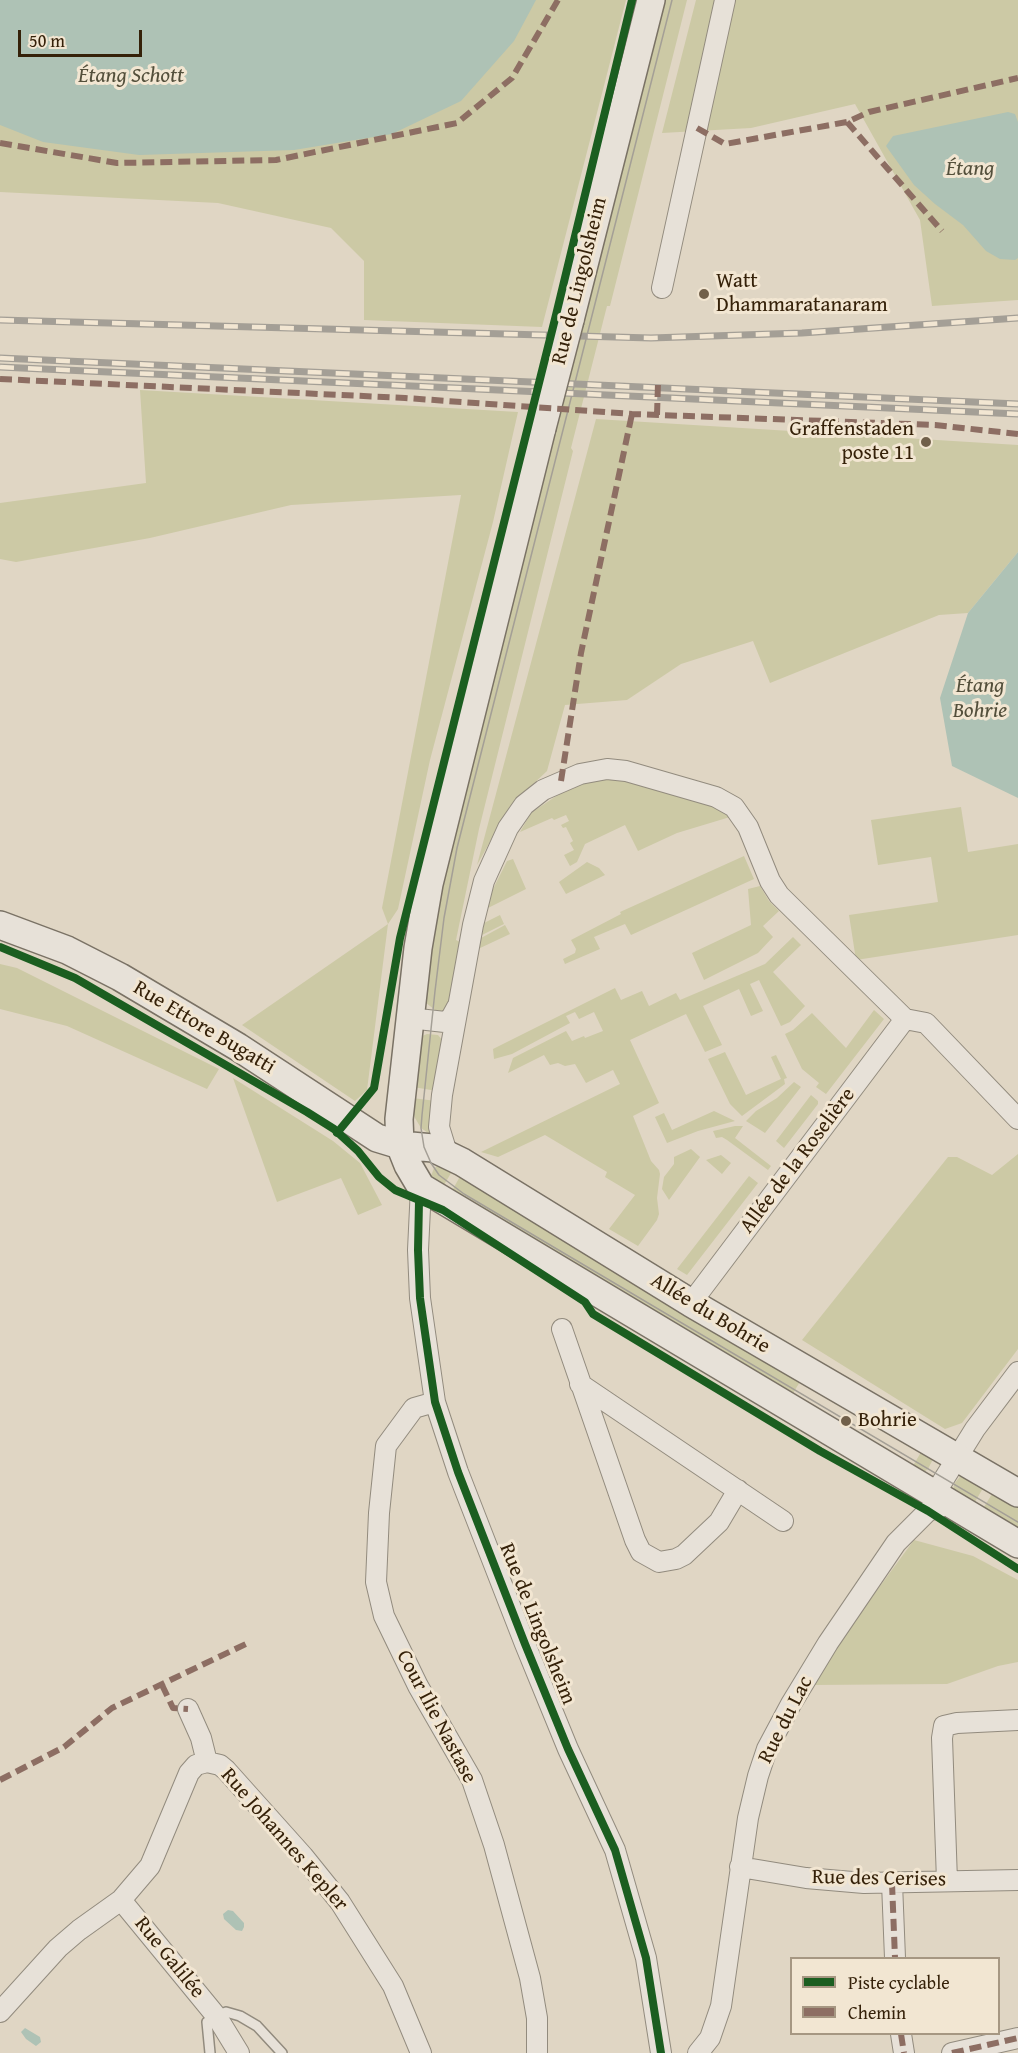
<!DOCTYPE html>
<meta charset="utf-8">
<style>
body{margin:0}
#map{position:relative;width:1018px;height:2053px;overflow:hidden;background:#e0d6c4;font-family:"Gentium Book Plus",serif}
canvas{display:block}
.legend{position:absolute;left:790px;top:1957px;width:210px;height:78px;box-sizing:border-box;background:#f2e6d2;border:2px solid #a69782;margin:0;padding:8px 10px;list-style:none;font-size:18px;color:#352109}
.legend li{display:flex;align-items:center;gap:12px;height:30px}
.legend b{width:30px;border:2px solid #a69782}
.scale{position:absolute;left:18px;top:30px;width:124px;height:27px;box-sizing:border-box;border:3px solid #352109;border-top:0;padding-left:8px;font-size:18px;line-height:21px;white-space:nowrap;color:#352109;-webkit-text-stroke:4px #f2e6d2;paint-order:stroke}
</style>
<div id="map">
<canvas width="1018" height="2053"></canvas>
<ul class="legend">
<li><b style="height:8px;background:#1b5e20"></b>Piste cyclable</li>
<li><b style="height:8px;background:#8d6e63"></b>Chemin</li>
</ul>
<div class="scale">50 m</div>
</div>
<script>
const ctx = document.querySelector('canvas').getContext('2d');
ctx.lineJoin = 'round';
function paint(path, color) {
  ctx.fillStyle = color;
  ctx.fill(path, 'evenodd');
}
function toPath(rows) {
  const path = new Path2D();
  for (const r of rows) {
    path.moveTo(r[0], r[1]);
    for (let i = 2; i < r.length; i += 2) path.lineTo(r[i], r[i + 1]);
  }
  return path;
}
function trace(path, color, width, dash) {
  ctx.strokeStyle = color;
  ctx.lineWidth = width;
  ctx.lineCap = dash ? 'butt' : 'round';
  ctx.setLineDash(dash || []);
  ctx.stroke(path);
}
function drawText(font, color, halo, rows, align = 'center') {
  ctx.font = font + ' "Gentium Book Plus",serif';
  ctx.lineWidth = 6;
  ctx.setLineDash([]);
  ctx.textBaseline = 'middle';
  ctx.strokeStyle = halo;
  ctx.fillStyle = color;
  for (const [text, x, y, turn = 0] of rows) {
    ctx.save();
    ctx.translate(x, y);
    ctx.rotate((+turn || 0) * Math.PI / 180);
    ctx.textAlign = isNaN(turn) ? turn : align;
    if (halo) ctx.strokeText(text, 0, 0);
    ctx.fillText(text, 0, 0);
    ctx.restore();
  }
}
paint(toPath([
 [0,0,626,0,542,327,364,320,364,261,331,228,218,203,0,192],
 [659,0,687,0,610,306,607,306,571,448,573,451,479,829,456,940,460,942,448,1006,445,1013,440,1014,425,1002,436,897],
 [696,0,1018,0,1018,300,932,306,920,220,855,104,751,128,662,133],
 [140,390,518,412,493,522,430,760,398,909,388,924,367,1090,355,1101,242,1025,388,924,382,908,461,495,291,505,150,538,16,562,0,559,0,503,146,483],
 [596,419,1018,445,1018,552,968,613,939,615,770,683,753,641,681,664,627,700,565,705,547,771,510,806,477,865],
 [618,777,692,797,728,812,730,817,677,833,638,851,625,825,585,844,577,862,570,866,564,855,574,850,570,843,573,841,566,827,563,828,561,825,569,821,566,815,554,820,552,818,520,832,531,813,574,784],
 [961,807,968,852,1018,844,1018,935,856,960,849,915,938,902,931,857,878,865,871,820],
 [744,856,754,879,631,935,625,924,594,937,600,949,565,964,563,959,575,953,576,949,571,940,621,914,620,912],
 [513,859,526,889,488,908,492,891,507,861],
 [587,862,599,868,605,875,566,894,559,882],
 [760,886,769,901,779,911,763,926,773,937,758,953,704,980,692,953,751,925,748,889],
 [500,915,504,924,482,935,484,923],
 [505,925,510,934,478,949,481,938],
 [793,937,801,945,773,972,805,1006,790,1022,781,1026,759,980,750,984,763,1011,751,1016,739,989,703,1006,722,1045,705,1052,686,1014,630,1040,659,1103,633,1116,651,1161,659,1170,660,1174,657,1198,659,1214,657,1220,638,1246,609,1229,635,1195,605,1177,607,1172,545,1135,498,1157,481,1152,620,1084,613,1070,586,1083,575,1064,565,1066,558,1063,550,1065,544,1055,508,1073,513,1058,566,1031,572,1041,584,1036,585,1038,603,1031,594,1012,579,1019,575,1012,566,1016,570,1023,512,1054,494,1059,493,1049,615,988,621,1000,642,991,649,1006,676,993,680,1000,765,964],
 [0,964,17,968,219,1069,207,1089,67,1026,0,1009],
 [874,1010,884,1019,826,1094,816,1087,819,1083,802,1069,785,1034,793,1030,812,1013,846,1048],
 [427,1034,438,1035,443,1041,437,1091,413,1087,420,1037],
 [725,1052,746,1095,781,1079,771,1057,776,1055,787,1078,784,1079,785,1084,742,1116,730,1104,708,1059],
 [233,1078,333,1141,360,1163,382,1205,358,1215,341,1178,277,1202],
 [794,1082,801,1087,765,1133,746,1121,756,1111,777,1098],
 [811,1095,818,1101,818,1104,784,1148,776,1141],
 [412,1098,436,1101,434,1137,421,1128,415,1118,412,1107],
 [714,1111,735,1121,698,1131,667,1143,655,1117,664,1113,672,1130],
 [735,1126,743,1126,735,1138,771,1166,768,1170,727,1140,722,1137,716,1138,713,1131],
 [691,1149,700,1157,669,1200,662,1189,664,1177,674,1164,674,1157],
 [1018,1154,1018,1349,962,1423,945,1429,802,1340,948,1157,957,1157,992,1175],
 [721,1155,731,1163,722,1174,706,1160],
 [441,1164,454,1168,441,1190,432,1180,431,1176,434,1168],
 [462,1173,804,1375,789,1400,449,1196],
 [749,1176,758,1183,687,1275,677,1269],
 [924,1447,933,1459,928,1469,921,1474,910,1471],
 [963,1473,986,1483,972,1507,953,1493,954,1484],
 [995,1489,1018,1502,1018,1534,981,1512],
 [914,1540,973,1556,1018,1580,1018,1662,998,1666,947,1684,811,1685,830,1654]
]), '#ccc9a5');
paint(toPath([
 [0,0,536,0,514,41,461,101,392,134,294,150,139,155,43,142,0,125],
 [1008,112,1015,114,1018,122,1018,258,1015,260,1000,259,986,251,963,225,935,204,914,185,886,146,893,136],
 [1018,552,1018,798,952,766,940,698,968,613],
 [228,1910,233,1911,244,1923,244,1927,242,1931,236,1930,224,1919,223,1914],
 [25,2028,40,2037,41,2042,36,2046,26,2039,21,2032]
]), '#aec2b5');
const lane = toPath([
 [210,2053,207,2022,226,2012,240,2016,257,2026,282,2053]
]);
const street = toPath([
 [662,288,725,0],
 [409,1018,445,1022,451,1018,457,1007],
 [905,1019,926,1023,1018,1119],
 [447,1153,439,1127,442,1095,473,925,484,881,508,828,524,805,543,790,580,774,607,769,626,771,716,797,734,807,748,827,770,881,779,895,905,1019],
 [421,1187,418,1250,420,1298,435,1402,458,1472,525,1644,568,1749,615,1850,646,1958,661,2053],
 [691,1303,905,1019],
 [562,1329,635,1540,641,1552,659,1562,676,1559,684,1555,719,1522,738,1490],
 [580,1384,783,1521],
 [435,1402,414,1408,386,1446,379,1513,376,1582,384,1616,418,1686,472,1780,494,1845,530,1978,537,2018,537,2053],
 [934,1495,975,1429,1018,1372],
 [207,1762,220,1765,226,1770,303,1856,340,1902,393,1986,421,2053],
 [740,1867,806,1878,864,1883,1018,1880],
 [947,1881,942,1738,944,1726,957,1723,1018,1720],
 [892,1883,895,1958],
 [121,1900,217,2017,239,2053],
 [0,2012,58,1948,79,1930,121,1900,150,1866,189,1773,196,1765,207,1762,201,1738,188,1709],
 [901,2034,904,2053],
 [698,2053,710,2038,721,2006,748,1818,758,1776,767,1749,791,1704,828,1643,896,1543,928,1511,950,1504],
 [952,2053,1018,2038]
]);
const secondary = toPath([
 [570,320,651,0],
 [542,428,429,884,418,948,399,1119,400,1145,408,1165,421,1187,1018,1544],
 [0,925,67,950,120,977,238,1047,377,1138,400,1145,433,1148,462,1162,691,1303,1018,1493]
]);
trace(lane, '#928b7e', 12);
trace(street, '#928b7e', 22);
trace(secondary, '#7a7265', 30);
trace(lane, '#e7e1d8', 9);
trace(street, '#e7e1d8', 20);
trace(secondary, '#e7e1d8', 27);
trace(toPath([
 [672,0,457,848,444,918,435,991,422,1115,421,1128,424,1147,431,1163,439,1175,464,1194,1018,1522]
]), '#a49f96', 1.5);
const rail = toPath([
 [0,320,651,338,802,333,1018,318],
 [0,358,1018,404],
 [0,367,1018,414]
]);
trace(rail, '#a49f96', 7);
trace(rail, '#f2e6d2', 4.5, [14]);
const secondaryBridge = toPath([
 [542,428,570,320]
]);
trace(secondaryBridge, '#7a7265', 30, []);
trace(secondaryBridge, '#e7e1d8', 27);
trace(toPath([
 [847,122,942,231],
 [697,128,725,144,847,122,869,112,1018,78],
 [0,143,117,163,276,160,457,123,512,78,558,0],
 [0,379,405,398,632,414,935,425,1018,434],
 [657,415,658,383],
 [561,781,581,653,632,414],
 [162,1685,173,1708,188,1709],
 [0,1780,64,1747,112,1708,250,1642],
 [892,1883,895,1958],
 [901,2034,904,2053],
 [952,2053,1018,2038]
]), '#8d6e63', 6, [12, 6]);
trace(toPath([
 [0,947,75,978,307,1112,334,1129,358,1151,379,1177,395,1190,443,1210,585,1302,593,1314,820,1451,928,1511,1018,1569],
 [337,1133,374,1088,400,938,556,315,632,0],
 [419,1201,418,1250,420,1298,435,1402,458,1472,525,1644,568,1749,615,1850,646,1958,661,2053]
]), '#1b5e20', 8);
for (const [x, y, r, color] of [
 [704,294,6,"#71604a"],
 [926,442,6,"#71604a"],
 [846,1421,6,"#71604a"]
]) {
  const dot = new Path2D();
  dot.arc(x, y, r, 0, 2 * Math.PI);
  ctx.fillStyle = color;
  ctx.fill(dot);
  trace(dot, '#f2e6d2', 2);
}
drawText('21px', '#352109', '#f2e6d2', [
 ["Rue de Lingolsheim",580,281,-76],
 ["Rue Ettore Bugatti",204,1028,31],
 ["Allée de la Roselière",798,1161,-53],
 ["Allée du Bohrie",710,1314,31],
 ["Rue de Lingolsheim",537,1624,68],
 ["Cour Ilie Nastase",436,1717,62],
 ["Rue du Lac",786,1720,-63],
 ["Rue Johannes Kepler",284,1840,49],
 ["Rue des Cerises",879,1879,1],
 ["Rue Galilée",169,1958,51]
]);
drawText('21px', '#352109', '#f2e6d2', [
 ["Watt",716,282],
 ["Dhammaratanaram",716,306],
 ["Graffenstaden",914,430,"right"],
 ["poste 11",914,454,"right"],
 ["Bohrie",858,1421]
], 'left');
drawText('italic 22px', '#534f3b', '#f2e6d2', [
 ["Étang Schott",131,76],
 ["Étang",970,169],
 ["Étang",980,686],
 ["Bohrie",980,711]
]);
</script>
